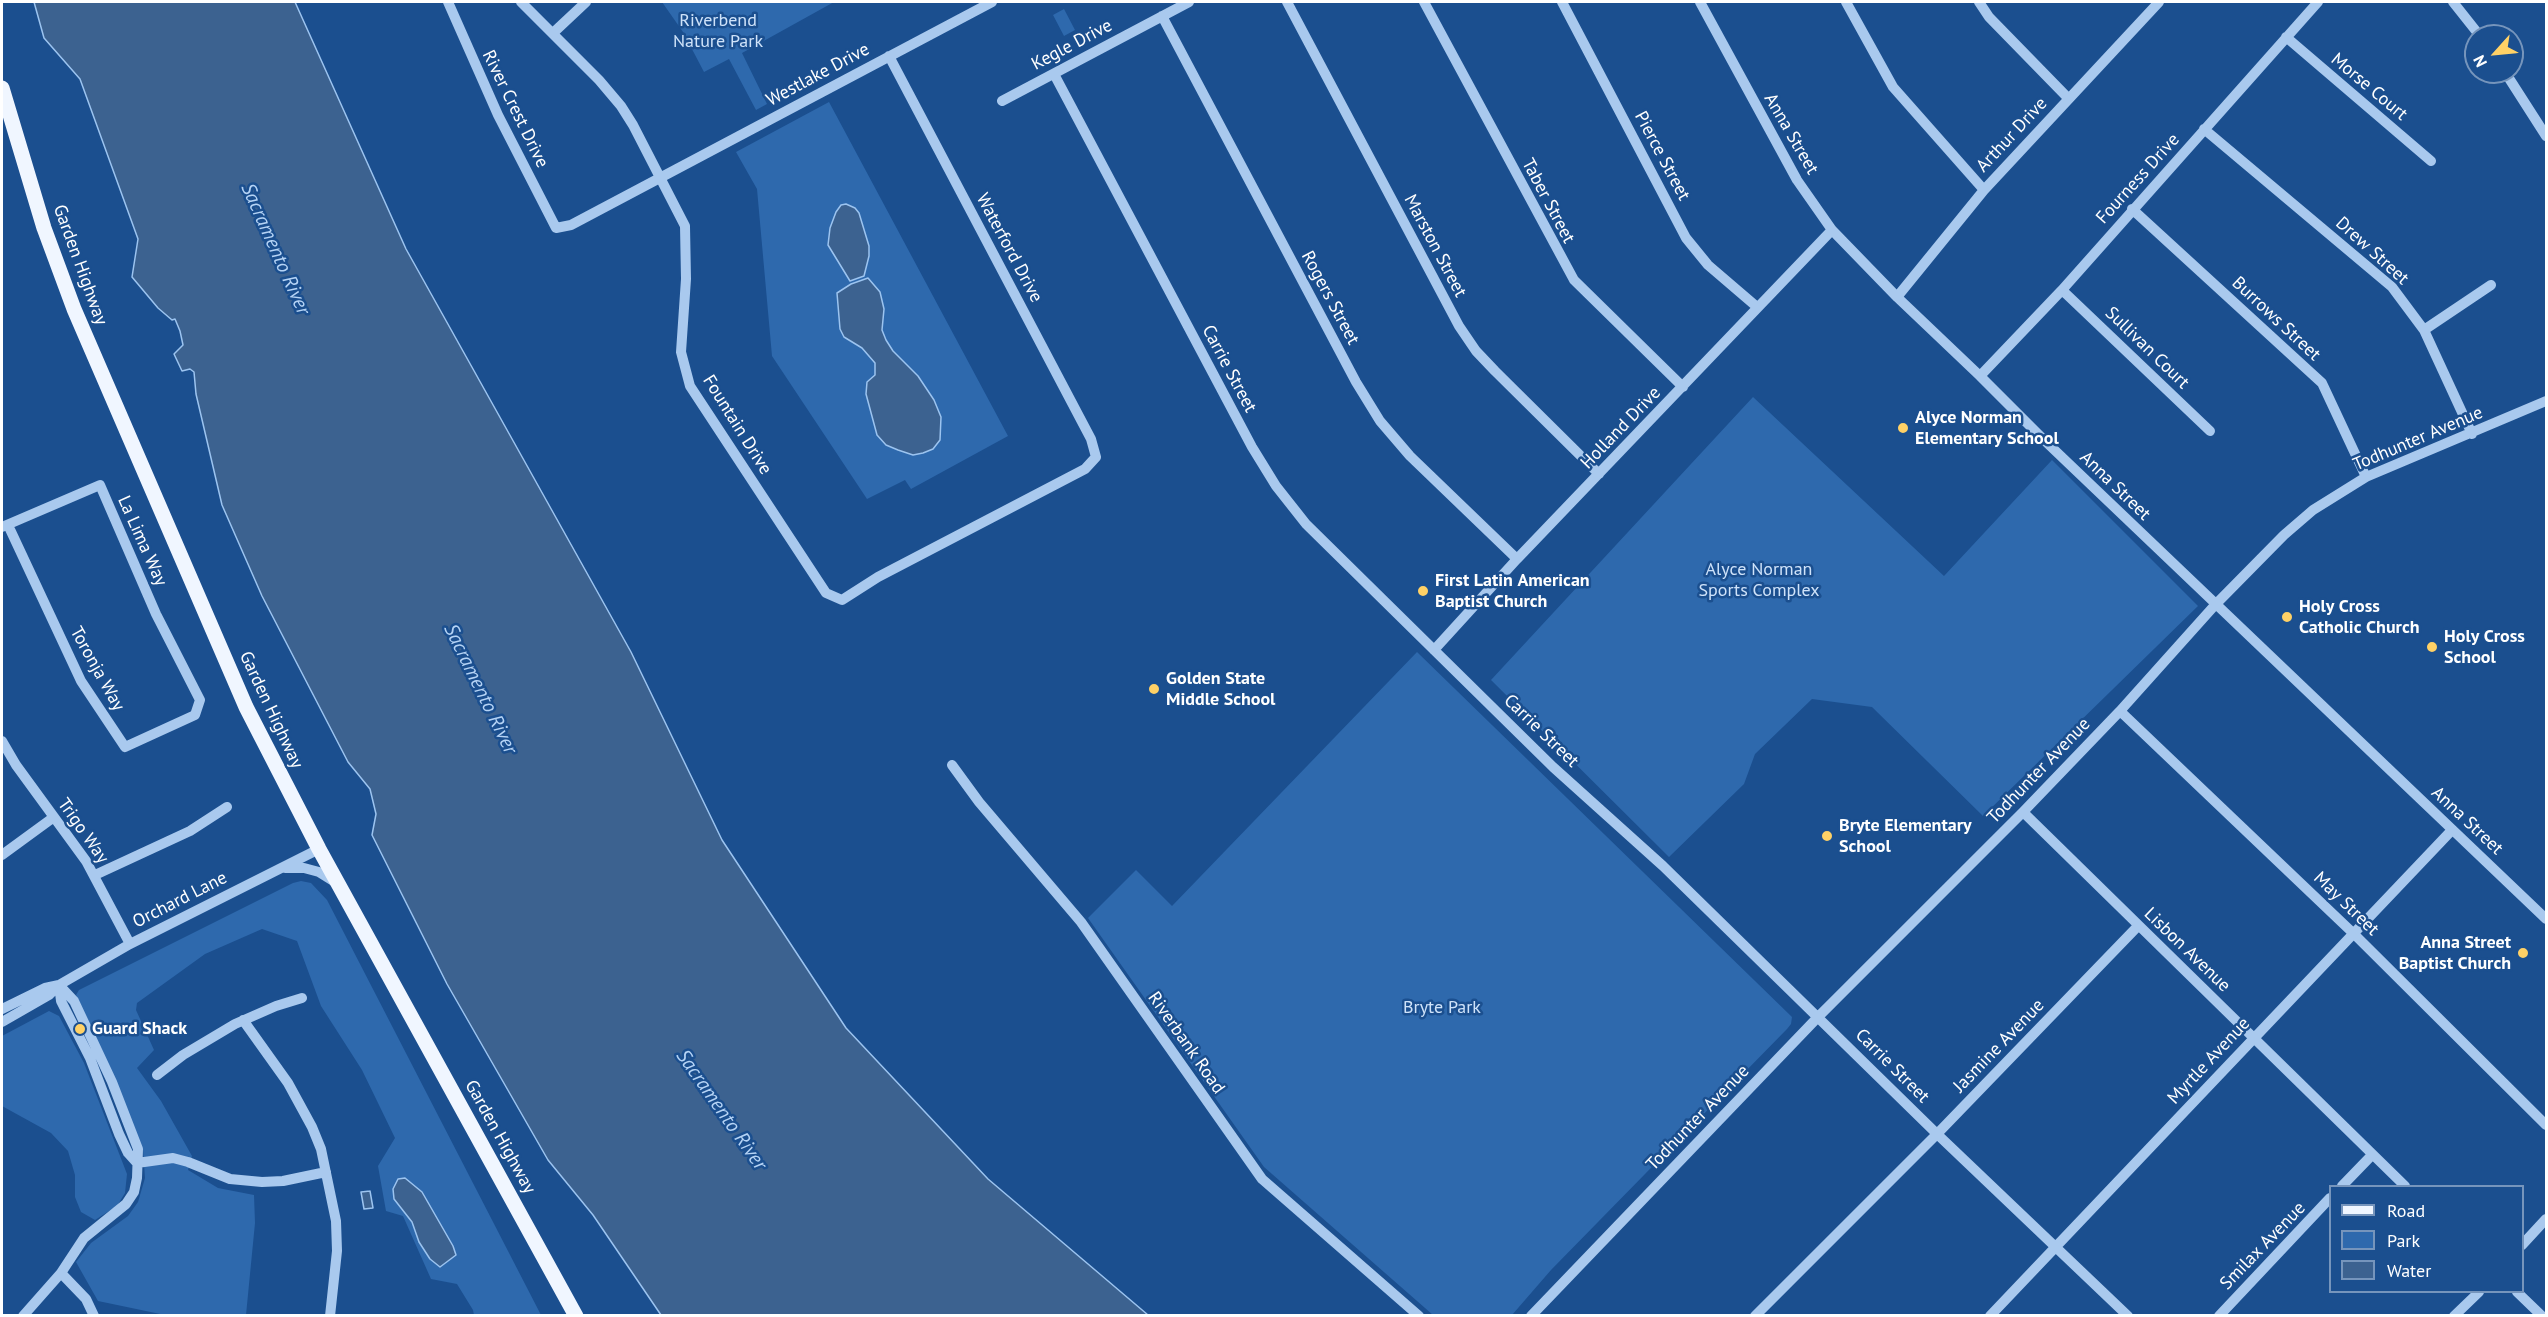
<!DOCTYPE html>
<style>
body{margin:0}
#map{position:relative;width:2548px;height:1317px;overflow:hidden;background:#1b4f8f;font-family:"PT Sans",sans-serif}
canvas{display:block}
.frame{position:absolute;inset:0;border:3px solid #fff;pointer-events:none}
.legend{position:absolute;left:2329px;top:1185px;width:195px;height:108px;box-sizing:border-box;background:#1b4f8f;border:2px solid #7695bc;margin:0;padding:8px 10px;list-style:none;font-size:18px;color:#fff}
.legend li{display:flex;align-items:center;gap:12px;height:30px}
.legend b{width:30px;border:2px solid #7695bc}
.north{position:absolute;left:2464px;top:24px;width:60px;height:60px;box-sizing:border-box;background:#1b4f8f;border:2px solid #7695bc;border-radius:50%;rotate:243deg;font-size:16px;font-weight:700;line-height:24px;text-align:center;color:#fff}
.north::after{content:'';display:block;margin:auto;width:21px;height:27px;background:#ffd166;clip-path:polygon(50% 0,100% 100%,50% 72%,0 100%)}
</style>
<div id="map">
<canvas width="2548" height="1317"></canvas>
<div class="frame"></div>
<ul class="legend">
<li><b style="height:8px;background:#f0f6ff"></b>Road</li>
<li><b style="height:16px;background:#2e69ad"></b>Park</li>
<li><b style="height:16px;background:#3c6290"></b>Water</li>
</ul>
<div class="north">N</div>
</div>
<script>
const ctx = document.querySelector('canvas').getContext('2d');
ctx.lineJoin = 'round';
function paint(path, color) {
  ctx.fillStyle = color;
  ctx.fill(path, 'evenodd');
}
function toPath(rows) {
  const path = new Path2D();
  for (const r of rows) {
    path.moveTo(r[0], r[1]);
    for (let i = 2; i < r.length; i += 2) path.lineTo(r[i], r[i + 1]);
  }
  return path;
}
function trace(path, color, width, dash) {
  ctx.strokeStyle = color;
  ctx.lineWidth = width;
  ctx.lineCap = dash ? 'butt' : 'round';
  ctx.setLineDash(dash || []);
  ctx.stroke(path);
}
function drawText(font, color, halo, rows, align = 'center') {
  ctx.font = font + ' "PT Sans",sans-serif';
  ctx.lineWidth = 5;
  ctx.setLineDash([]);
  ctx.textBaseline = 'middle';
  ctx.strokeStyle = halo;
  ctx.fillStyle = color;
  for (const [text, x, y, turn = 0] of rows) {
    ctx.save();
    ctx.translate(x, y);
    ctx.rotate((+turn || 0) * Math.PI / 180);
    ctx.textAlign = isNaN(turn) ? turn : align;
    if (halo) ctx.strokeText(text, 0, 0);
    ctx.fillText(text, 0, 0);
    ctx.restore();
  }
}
paint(toPath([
 [662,2,834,2,742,53,767,104,756,110,729,59,704,72,683,32],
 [1064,9,1075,30,1064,36,1053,15],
 [829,102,1008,436,911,489,905,480,867,499,772,356,757,189,736,152],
 [1753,397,1944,576,2052,460,2198,606,1983,816,1872,707,1812,699,1755,754,1744,784,1669,857,1491,680],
 [1417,652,1792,1017,1791,1024,1787,1029,1551,1270,1512,1315,1433,1315,1264,1167,1088,918,1136,870,1172,906],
 [301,881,311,883,327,900,541,1315,474,1315,473,1310,457,1284,431,1279,403,1216,386,1211,378,1166,395,1138,362,1070,321,1006,297,941,262,929,205,954,137,1003,136,1010,154,1050,137,1068,161,1101,192,1156,188,1170,218,1188,254,1195,255,1223,246,1315,165,1315,98,1301,76,1262,91,1243,128,1216,138,1202,145,1178,143,1150,79,1002,76,995,79,990,293,883],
 [49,1011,59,1016,84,1063,127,1174,125,1193,117,1206,95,1220,81,1212,75,1197,75,1175,68,1151,51,1133,2,1106,2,1036]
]), '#2e69ad');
const water = toPath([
 [34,2,295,2,406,249,631,652,722,840,846,1028,988,1179,1148,1315,661,1315,593,1215,548,1160,447,984,372,835,376,814,370,789,348,762,262,596,222,505,196,394,194,372,190,369,182,371,174,354,183,345,180,331,175,319,172,320,158,308,132,277,138,239,80,79,44,38,34,2],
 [846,204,855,208,859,213,869,246,869,256,864,276,850,281,828,245,830,228,836,212,841,205,846,204],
 [868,278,880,292,884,309,882,330,886,340,893,351,918,376,934,400,941,417,940,440,933,449,923,453,913,455,898,450,886,445,877,435,866,394,867,382,875,375,875,363,862,348,844,337,840,329,837,293,851,284,868,278],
 [405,1178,422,1192,453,1246,456,1255,440,1267,430,1259,419,1242,412,1222,394,1199,393,1189,398,1179,405,1178],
 [370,1191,373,1208,364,1209,361,1192,370,1191]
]);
paint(water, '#3c6290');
trace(water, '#9cc4f0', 1.5);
trace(toPath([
 [448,2,498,115,556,228,571,225,992,2],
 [521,2,599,80,621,106,633,125,685,226,686,279,681,352,690,386,826,593,842,600,878,577,1085,469,1096,457,1091,439,889,56],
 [1287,2,1459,326,1476,351,1495,371,1599,474],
 [1424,2,1574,280,1683,387],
 [1562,2,1686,238,1708,265,1757,307],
 [1700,2,1797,180,1832,230,1897,297,1980,376,2044,440,2546,919],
 [1846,2,1893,87,1984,190],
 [1979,2,1989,17,2068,98],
 [2453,2,2480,36],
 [1162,16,1356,382,1380,421,1410,456,1517,559],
 [553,33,586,2],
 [2286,37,2431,161],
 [2505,72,2546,136],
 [1054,74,1252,447,1276,486,1306,524,1553,767,1663,866,1937,1134,2128,1316],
 [1002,101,1189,2],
 [2204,129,2392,287,2424,330,2472,434],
 [2132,209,2322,383,2366,477],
 [2062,290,2210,431],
 [1897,297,1984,190,2159,2],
 [2424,330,2491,285],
 [1980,376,2062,290,2318,2],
 [2,527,100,485,156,614,200,700,195,715,125,747,81,681,8,525],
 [1434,650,1517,559,1832,230],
 [2120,711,2354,934,2546,1125],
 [2,741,16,765,86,861,130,944],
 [952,765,979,802,1081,922,1262,1179,1419,1316],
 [2023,812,2405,1186],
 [2,855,54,817],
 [285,868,304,868,319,872,335,882],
 [95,875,190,831,227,807],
 [59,985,61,1001,90,1058,119,1134,128,1153,137,1163],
 [2,1009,45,988,59,985],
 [243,1020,288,1083,312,1127,321,1149,336,1221,337,1251,330,1316],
 [2,1022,49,995,59,985,130,944,319,849],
 [157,1075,183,1055,235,1024,276,1006,302,998],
 [137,1163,173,1158,188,1162,230,1179,262,1182,283,1181,326,1172],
 [2342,1186,2372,1155],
 [2522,1245,2546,1219],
 [61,1273,86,1299,94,1316],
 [2517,1292,2542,1316],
 [23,1316,61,1273,84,1238,126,1204,134,1192,137,1178,138,1149,112,1082,74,1001,59,985],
 [1531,1316,1818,1017,2023,812,2120,711,2215,605,2284,535,2313,510,2366,477,2546,401],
 [1755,1316,1937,1134,2138,926],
 [1990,1316,2452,830],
 [2219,1316,2330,1198],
 [2454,1316,2479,1292]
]), '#a9c9ee', 10);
trace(toPath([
 [2,88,44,228,74,309,246,707,319,849,576,1316]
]), '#f0f6ff', 15);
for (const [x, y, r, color] of [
 [1903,428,6,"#ffd166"],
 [1423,591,6,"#ffd166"],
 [2287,617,6,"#ffd166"],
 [2432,647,6,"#ffd166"],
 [1154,689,6,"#ffd166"],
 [1827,836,6,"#ffd166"],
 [2523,953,6,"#ffd166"],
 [80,1029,6,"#ffd166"]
]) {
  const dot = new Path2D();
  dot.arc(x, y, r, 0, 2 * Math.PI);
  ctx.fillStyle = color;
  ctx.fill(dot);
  trace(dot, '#1b4f8f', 2);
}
drawText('18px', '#cfe3fa', '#1b4f8f', [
 ["Riverbend",718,21],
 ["Nature Park",718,42],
 ["Alyce Norman",1759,570],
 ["Sports Complex",1759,591],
 ["Bryte Park",1442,1008]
]);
drawText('18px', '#fff', '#1b4f8f', [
 ["Kegle Drive",1072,45,-28],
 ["Westlake Drive",818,75,-28],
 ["Morse Court",2369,87,40],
 ["River Crest Drive",515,109,64],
 ["Anna Street",1791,134,60],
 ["Arthur Drive",2012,135,-47],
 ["Pierce Street",1662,156,62],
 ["Fourness Drive",2138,179,-48],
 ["Taber Street",1548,201,62],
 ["Marston Street",1435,246,62],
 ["Waterford Drive",1009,248,62],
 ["Drew Street",2372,251,42],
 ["Garden Highway",80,265,70],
 ["Rogers Street",1330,298,62],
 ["Burrows Street",2276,319,43],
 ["Sullivan Court",2147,348,44],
 ["Carrie Street",1229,369,62],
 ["Fountain Drive",737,425,58],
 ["Holland Drive",1621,428,-46],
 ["Todhunter Avenue",2418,439,-23],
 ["Anna Street",2115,486,44],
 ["La Lima Way",142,541,66],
 ["Toronja Way",97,669,61],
 ["Garden Highway",271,710,65],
 ["Carrie Street",1541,731,44],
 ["Todhunter Avenue",2039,771,-46],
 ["Anna Street",2467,821,43],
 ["Trigo Way",83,831,55],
 ["Orchard Lane",180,900,-27],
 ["May Street",2346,904,44],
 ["Lisbon Avenue",2187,950,44],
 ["Riverbank Road",1186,1043,55],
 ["Jasmine Avenue",1999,1046,-46],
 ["Myrtle Avenue",2209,1061,-47],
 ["Carrie Street",1892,1066,45],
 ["Todhunter Avenue",1698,1118,-46],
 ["Garden Highway",500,1137,61],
 ["Smilax Avenue",2263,1246,-46]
]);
drawText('bold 18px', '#fff', '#1b4f8f', [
 ["Alyce Norman",1915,418],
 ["Elementary School",1915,439],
 ["First Latin American",1435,581],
 ["Baptist Church",1435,602],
 ["Holy Cross",2299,607],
 ["Catholic Church",2299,628],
 ["Holy Cross",2444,637],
 ["School",2444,658],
 ["Golden State",1166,679],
 ["Middle School",1166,700],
 ["Bryte Elementary",1839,826],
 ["School",1839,847],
 ["Anna Street",2511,943,"right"],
 ["Baptist Church",2511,964,"right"],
 ["Guard Shack",92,1029]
], 'left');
drawText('italic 20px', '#b5d3f5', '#1b4f8f', [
 ["Sacramento River",275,249,66],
 ["Sacramento River",480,689,64],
 ["Sacramento River",721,1110,55]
]);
</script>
